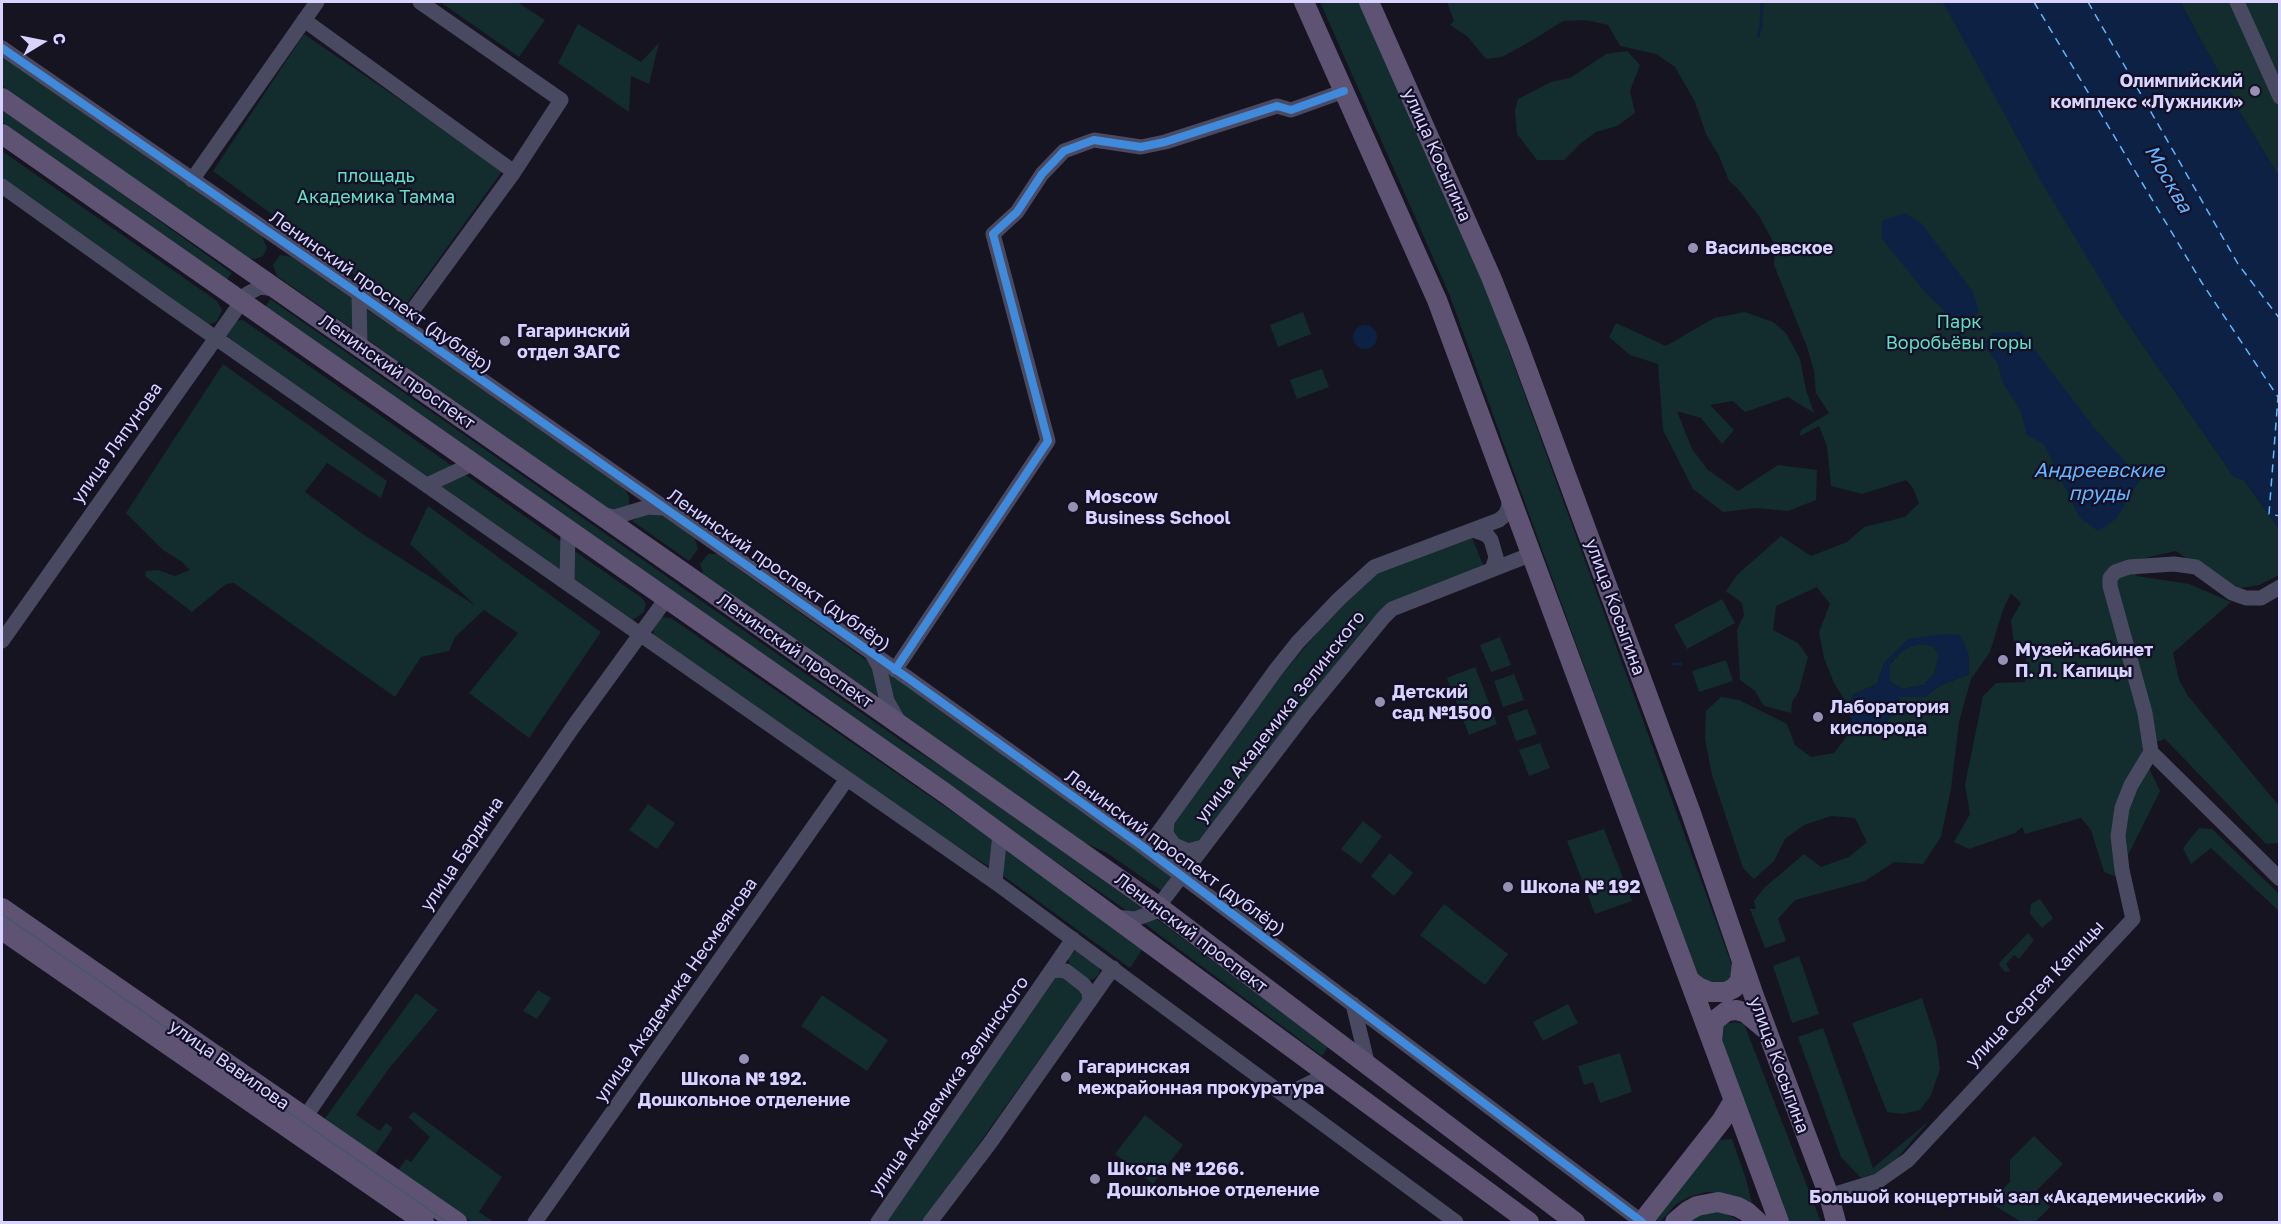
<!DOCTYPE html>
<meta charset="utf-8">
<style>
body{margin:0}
#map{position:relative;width:2281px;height:1224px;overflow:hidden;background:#161421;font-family:"Golos Text",sans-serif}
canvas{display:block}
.frame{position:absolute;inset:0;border:3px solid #d9d4ff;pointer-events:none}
.north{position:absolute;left:12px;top:12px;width:60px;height:60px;-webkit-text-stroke:4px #130f26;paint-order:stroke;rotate:80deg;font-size:16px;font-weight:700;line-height:24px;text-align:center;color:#d9d4ff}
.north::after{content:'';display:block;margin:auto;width:21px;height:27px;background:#d9d4ff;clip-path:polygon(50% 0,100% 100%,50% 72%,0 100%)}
</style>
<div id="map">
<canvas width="2281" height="1224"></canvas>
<div class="frame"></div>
<div class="north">С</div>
</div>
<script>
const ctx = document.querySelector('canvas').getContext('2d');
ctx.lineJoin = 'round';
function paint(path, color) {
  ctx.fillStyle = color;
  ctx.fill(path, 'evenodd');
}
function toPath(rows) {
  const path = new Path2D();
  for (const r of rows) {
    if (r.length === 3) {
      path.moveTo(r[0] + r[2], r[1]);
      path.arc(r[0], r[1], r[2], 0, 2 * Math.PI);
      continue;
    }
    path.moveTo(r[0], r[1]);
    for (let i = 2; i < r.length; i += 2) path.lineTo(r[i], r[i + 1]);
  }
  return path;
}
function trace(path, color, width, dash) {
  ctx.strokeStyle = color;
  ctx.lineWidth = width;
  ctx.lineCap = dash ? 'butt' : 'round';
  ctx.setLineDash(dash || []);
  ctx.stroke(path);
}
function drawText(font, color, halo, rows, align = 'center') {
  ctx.font = font + ' "Golos Text",sans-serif';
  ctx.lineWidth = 4.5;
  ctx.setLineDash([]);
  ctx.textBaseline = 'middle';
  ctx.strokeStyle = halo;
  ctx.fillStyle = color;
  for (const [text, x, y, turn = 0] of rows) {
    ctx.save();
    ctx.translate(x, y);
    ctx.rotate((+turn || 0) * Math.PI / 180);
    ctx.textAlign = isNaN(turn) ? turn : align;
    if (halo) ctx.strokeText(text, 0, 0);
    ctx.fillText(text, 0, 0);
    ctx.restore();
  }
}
paint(toPath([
 [440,2,517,2,545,20,519,57],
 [1320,2,1362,2,1466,233,1733,968,1731,980,1709,987,1698,980,1450,296],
 [1447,2,1943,2,2120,312,2234,477,2244,480,2279,529,2279,575,2259,585,2240,588,2208,573,2176,551,2128,562,2137,576,2189,584,2231,602,2173,653,2179,680,2188,696,2279,806,2279,843,2266,844,2165,739,2148,745,2142,753,2160,791,2117,877,2104,872,2091,830,2081,818,2025,834,2022,827,2015,833,1969,849,1954,842,1970,814,1965,785,1983,696,1996,683,2025,682,2026,656,2014,645,2011,620,2021,603,2011,593,2003,610,1990,652,1971,679,1959,722,1951,789,1941,837,1923,864,1894,862,1865,881,1795,900,1778,919,1786,941,1765,948,1750,909,1756,909,1754,901,1764,888,1804,854,1821,867,1849,857,1867,842,1855,818,1831,816,1804,825,1785,839,1774,861,1754,879,1743,868,1712,775,1705,739,1706,711,1721,697,1739,700,1787,724,1795,745,1811,757,1834,753,1853,728,1867,736,1878,733,1896,709,1899,697,1925,697,1939,686,1969,674,1968,652,1909,639,1884,663,1877,684,1853,695,1848,706,1834,683,1824,658,1819,632,1830,604,1817,587,1776,606,1773,630,1798,643,1808,657,1799,691,1792,702,1791,713,1764,706,1755,691,1740,680,1737,630,1744,615,1742,603,1726,591,1737,575,1781,536,1811,556,1847,542,1864,527,1905,517,1919,503,1913,488,1906,480,1862,494,1831,486,1827,446,1819,426,1800,436,1801,430,1829,413,1816,393,1814,371,1807,347,1774,265,1775,245,1759,216,1738,189,1729,181,1719,156,1706,134,1695,102,1675,67,1656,54,1620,46,1608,25,1585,20,1563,21,1533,40,1502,57,1486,59,1467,36,1450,25,1454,21],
 [2180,2,2279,2,2279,177,2232,99,2233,96,2226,86],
 [578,24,641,62,659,43,649,84,631,76,629,112,558,63],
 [304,34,503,170,402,310,213,171],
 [1627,51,1640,65,1630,91,1635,113,1617,126,1596,132,1581,143,1564,160,1537,160,1517,134,1515,111,1518,99,1551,82,1570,78,1606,54],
 [2,55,262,236,267,248,263,256,255,259,247,258,2,86],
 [2,108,232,273,225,282,2,122],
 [2,151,217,301,222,310,217,321,209,325,2,184],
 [280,255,292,257,625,489,629,497,629,505,614,513,277,276,273,265],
 [270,299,903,742,958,777,1147,911,1133,915,839,712,265,308],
 [1303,312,1311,334,1278,347,1270,325],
 [1745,312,1773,322,1786,333,1800,359,1806,390,1814,413,1788,397,1745,412,1733,401,1710,405,1734,430,1722,444,1701,418,1677,411,1692,449,1708,470,1738,491,1778,465,1817,470,1816,500,1788,511,1756,508,1723,512,1693,489,1663,430,1658,364,1630,355,1609,337,1616,323,1666,346,1714,318],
 [243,320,642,598,646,604,644,612,633,620,229,341,227,333,236,321],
 [223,364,387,481,381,498,327,463,305,492,364,535,476,606,410,544,428,506,601,632,529,738,469,693,518,633,484,610,455,637,449,651,421,657,395,697,234,583,226,584,192,612,145,576,146,571,158,570,175,576,190,570,182,562,163,550,126,513],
 [1322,369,1329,387,1297,399,1290,380],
 [657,509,694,536,698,549,689,561,632,521],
 [1471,535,1484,567,1384,609,1367,624,1194,847,1186,848,1168,827,1279,678,1339,607,1385,567],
 [708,554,717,554,876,667,880,698,704,576,700,564],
 [1722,599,1735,623,1687,649,1674,625],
 [662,617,671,618,992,839,991,868,896,807,654,637,653,627],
 [1500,637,1511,665,1491,672,1480,645],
 [1922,644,1933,646,1939,656,1934,674,1924,685,1903,689,1890,682,1890,664,1902,651,1911,646],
 [1726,660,1733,681,1699,692,1692,671],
 [1475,667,1497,724,1469,735,1447,678],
 [890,673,1169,874,1171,878,1162,891,1107,853,1081,841,896,711,889,676],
 [1514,674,1524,700,1503,707,1494,681],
 [1527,709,1537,734,1516,741,1507,716],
 [1540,743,1550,768,1529,776,1519,750],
 [648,804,675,823,657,849,629,830],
 [1363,821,1382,836,1361,864,1341,849],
 [2199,828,2212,829,2279,894,2279,911,2211,848,2191,864,2183,848],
 [1604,829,1632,901,1595,914,1567,841],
 [1004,847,1143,948,1130,968,1002,875],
 [1390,853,1413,873,1394,896,1371,876],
 [2040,899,2053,918,2042,928,2030,914,2031,904],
 [1444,904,1508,954,1485,985,1420,935],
 [1154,917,1328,1047,1322,1056,1141,921],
 [2028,933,2034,940,2019,959,2014,955,2006,964,2010,971,2005,972,1999,965,2000,962],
 [1075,951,1078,951,1100,967,1099,974,1094,979,1088,980,1069,963,1068,958],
 [1799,956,1819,1014,1792,1023,1773,966],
 [1056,974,1084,990,1083,998,923,1222,883,1222],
 [538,990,551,998,537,1019,523,1011],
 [416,993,438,1010,387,1071,356,1115,380,1131,386,1123,393,1128,374,1156,323,1121],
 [822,995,888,1040,867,1071,801,1026],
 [1922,998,1936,1041,1940,1069,1931,1095,1920,1110,1903,1114,1887,1112,1852,1023],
 [1568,1004,1578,1023,1543,1041,1533,1022],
 [1736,1022,1744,1024,1821,1222,1785,1222,1715,1033,1720,1025],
 [1823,1028,1873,1168,1929,1121,1887,1170,1861,1178,1841,1157,1798,1037],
 [1620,1053,1632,1092,1600,1103,1593,1082,1584,1085,1578,1066],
 [414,1112,502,1177,479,1212,494,1222,471,1222,397,1172,406,1159,411,1162,430,1137,408,1117],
 [1145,1115,1183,1145,1153,1184,1115,1154],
 [2034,1136,2063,1164,2035,1192,2050,1207,2035,1222,2021,1222,1989,1202,2010,1182,2010,1160],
 [1732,1139,1746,1179,1754,1211,1740,1201,1721,1193,1706,1192,1689,1197,1676,1204,1660,1222,1653,1222,1716,1140],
 [1712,1210,1724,1213,1742,1222,1683,1222]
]), '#132c2d');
paint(toPath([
 [1943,2,2180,2,2226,86,2233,96,2232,99,2279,177,2279,529,2244,480,2234,477,2120,312,2042,183],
 [1905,213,1921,223,1973,292,1979,312,1961,327,1925,292,1882,239,1882,221],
 [1365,337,12],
 [2021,332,2096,430,2135,472,2140,480,2116,519,2098,531,2079,517,2044,444,2027,435,2021,411,2003,383,1997,362,1982,344,1993,333],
 [1944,634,1960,635,1968,652,1969,674,1939,686,1925,697,1899,697,1896,709,1878,733,1868,736,1853,728,1848,706,1853,695,1877,684,1884,663,1909,639],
 [1922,644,1933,646,1939,656,1934,674,1924,685,1903,689,1890,682,1890,663,1902,651,1911,646]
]), '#0d2144');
trace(toPath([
 [1758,36,1761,27,1762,2],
 [1673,664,1681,664]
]), '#0d2144', 3);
trace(toPath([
 [2034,2,2202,283,2278,397,2269,514,2280,516],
 [2088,2,2238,264,2280,319]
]), '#62b6ff', 1.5, [8, 6]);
trace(toPath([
 [2237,2,2280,97],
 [304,20,514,172],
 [2,48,359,294,912,681,1142,846,1642,1222],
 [192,180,317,2],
 [2,186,167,304,995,882,1456,1222],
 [359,294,360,346],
 [402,325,514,172,561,100,420,2],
 [427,485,472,464],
 [602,515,615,517,648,507,663,508],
 [1473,530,1487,535,1491,540,1496,557,1493,567,1489,571],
 [567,582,568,531],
 [2,641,247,294,260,287,275,289],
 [872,654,879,666,887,701,899,722],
 [895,670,1048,441,993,234,1017,212,1042,174,1064,151,1094,140,1141,147,1165,142,1277,106,1291,110,1344,91],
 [2151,752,2145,713,2110,586,2110,578,2115,572,2129,567,2174,564,2196,567,2232,593,2246,598,2261,598,2280,587],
 [2151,752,2280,879],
 [1167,821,1166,834,1174,845,1188,851,1203,847],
 [1142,846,1156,836,1275,671,1298,642,1339,599,1374,567,1499,520,1505,515,1508,509,1510,497],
 [995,882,1000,833],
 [1115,917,1135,919,1154,912,1306,712,1383,618,1392,609,1532,554],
 [1052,971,1059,970,1066,971,1084,985,1089,992,1090,1001],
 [1353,1004,1368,1066],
 [1286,1095,1328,1074],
 [299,1126,573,727,666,599],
 [1829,1196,1878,1181,1908,1160,2133,919,2122,870,2118,836,2122,808,2131,785,2151,752],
 [535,1222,847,779],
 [878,1222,1073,939],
 [930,1222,990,1143,1113,968]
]), '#4a4962', 15);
trace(toPath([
 [1304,2,1437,300,1779,1222],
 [1369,2,1491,277,1518,345,1691,813,1754,996,1829,1196,1836,1222],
 [2,98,707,589,1159,907,1575,1222],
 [2,134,945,793,1529,1222],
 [2,908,457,1222],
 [2,930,424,1222],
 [1689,980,1698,987,1710,992,1726,992,1734,988,1740,981,1742,962],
 [1712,1041,1714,1021,1727,1011,1737,1010,1746,1013,1764,1028],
 [1642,1222,1722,1120,1734,1100],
 [1675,1222,1688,1211,1697,1206,1718,1202,1738,1207,1747,1212,1758,1222]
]), '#5e5373', 20);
trace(toPath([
 [2,914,447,1222]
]), '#43596b', 1.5);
trace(toPath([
 [2,48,359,294,912,681,1142,846,1642,1222],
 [895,670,1048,441,993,234,1017,212,1042,174,1064,151,1094,140,1141,147,1165,142,1277,106,1291,110,1344,91]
]), '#408adc', 8);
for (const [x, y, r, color] of [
 [2255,91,6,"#9591b1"],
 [1693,248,6,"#9591b1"],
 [505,341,6,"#9591b1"],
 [1073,507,6,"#9591b1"],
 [2003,660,6,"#9591b1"],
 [1380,702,6,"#9591b1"],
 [1818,717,6,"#9591b1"],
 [1508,887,6,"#9591b1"],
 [744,1059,6,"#9591b1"],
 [1066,1077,6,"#9591b1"],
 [1095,1179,6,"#9591b1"],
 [2218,1197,6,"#9591b1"]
]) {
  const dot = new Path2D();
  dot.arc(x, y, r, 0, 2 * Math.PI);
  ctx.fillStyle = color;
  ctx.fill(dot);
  trace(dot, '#130f26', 2);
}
drawText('bold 18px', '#d9d4ff', '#130f26', [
 ["Олимпийский",2243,81,"right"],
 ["комплекс «Лужники»",2243,102,"right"],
 ["Васильевское",1705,248],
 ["Гагаринский",517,331],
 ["отдел ЗАГС",517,352],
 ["Moscow",1085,497],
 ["Business School",1085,518],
 ["Музей-кабинет",2015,650],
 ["П. Л. Капицы",2015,671],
 ["Детский",1392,692],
 ["сад №1500",1392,713],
 ["Лаборатория",1830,707],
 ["кислорода",1830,728],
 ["Школа № 192",1520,887],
 ["Гагаринская",1078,1067],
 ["межрайонная прокуратура",1078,1088],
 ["Школа № 192.",744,1079,"center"],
 ["Дошкольное отделение",744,1100,"center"],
 ["Школа № 1266.",1107,1169],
 ["Дошкольное отделение",1107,1190],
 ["Большой концертный зал «Академический»",2206,1197,"right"]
], 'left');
drawText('18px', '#d9d4ff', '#130f26', [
 ["улица Косыгина",1437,155,66],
 ["Ленинский проспект (дублёр)",381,292,35],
 ["Ленинский проспект",397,372,35],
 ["улица Ляпунова",117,443,-55],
 ["Ленинский проспект (дублёр)",779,570,35],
 ["улица Косыгина",1615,607,70],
 ["Ленинский проспект",795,651,35],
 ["улица Академика Зелинского",1280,717,-52],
 ["Ленинский проспект (дублёр)",1175,853,36],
 ["улица Бардина",462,854,-56],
 ["Ленинский проспект",1191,933,37],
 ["улица Академика Несмеянова",676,990,-55],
 ["улица Сергея Капицы",2035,994,-47],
 ["улица Вавилова",229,1065,35],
 ["улица Косыгина",1779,1065,70],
 ["улица Академика Зелинского",949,1086,-55]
]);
drawText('18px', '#5fe0c0', '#130f26', [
 ["площадь",376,176],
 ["Академика Тамма",376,197],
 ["Парк",1959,322],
 ["Воробьёвы горы",1959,343]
]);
drawText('italic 20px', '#62b6ff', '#130f26', [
 ["Москва",2168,179,60],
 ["Андреевские",2099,471],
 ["пруды",2099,494]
]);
</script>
